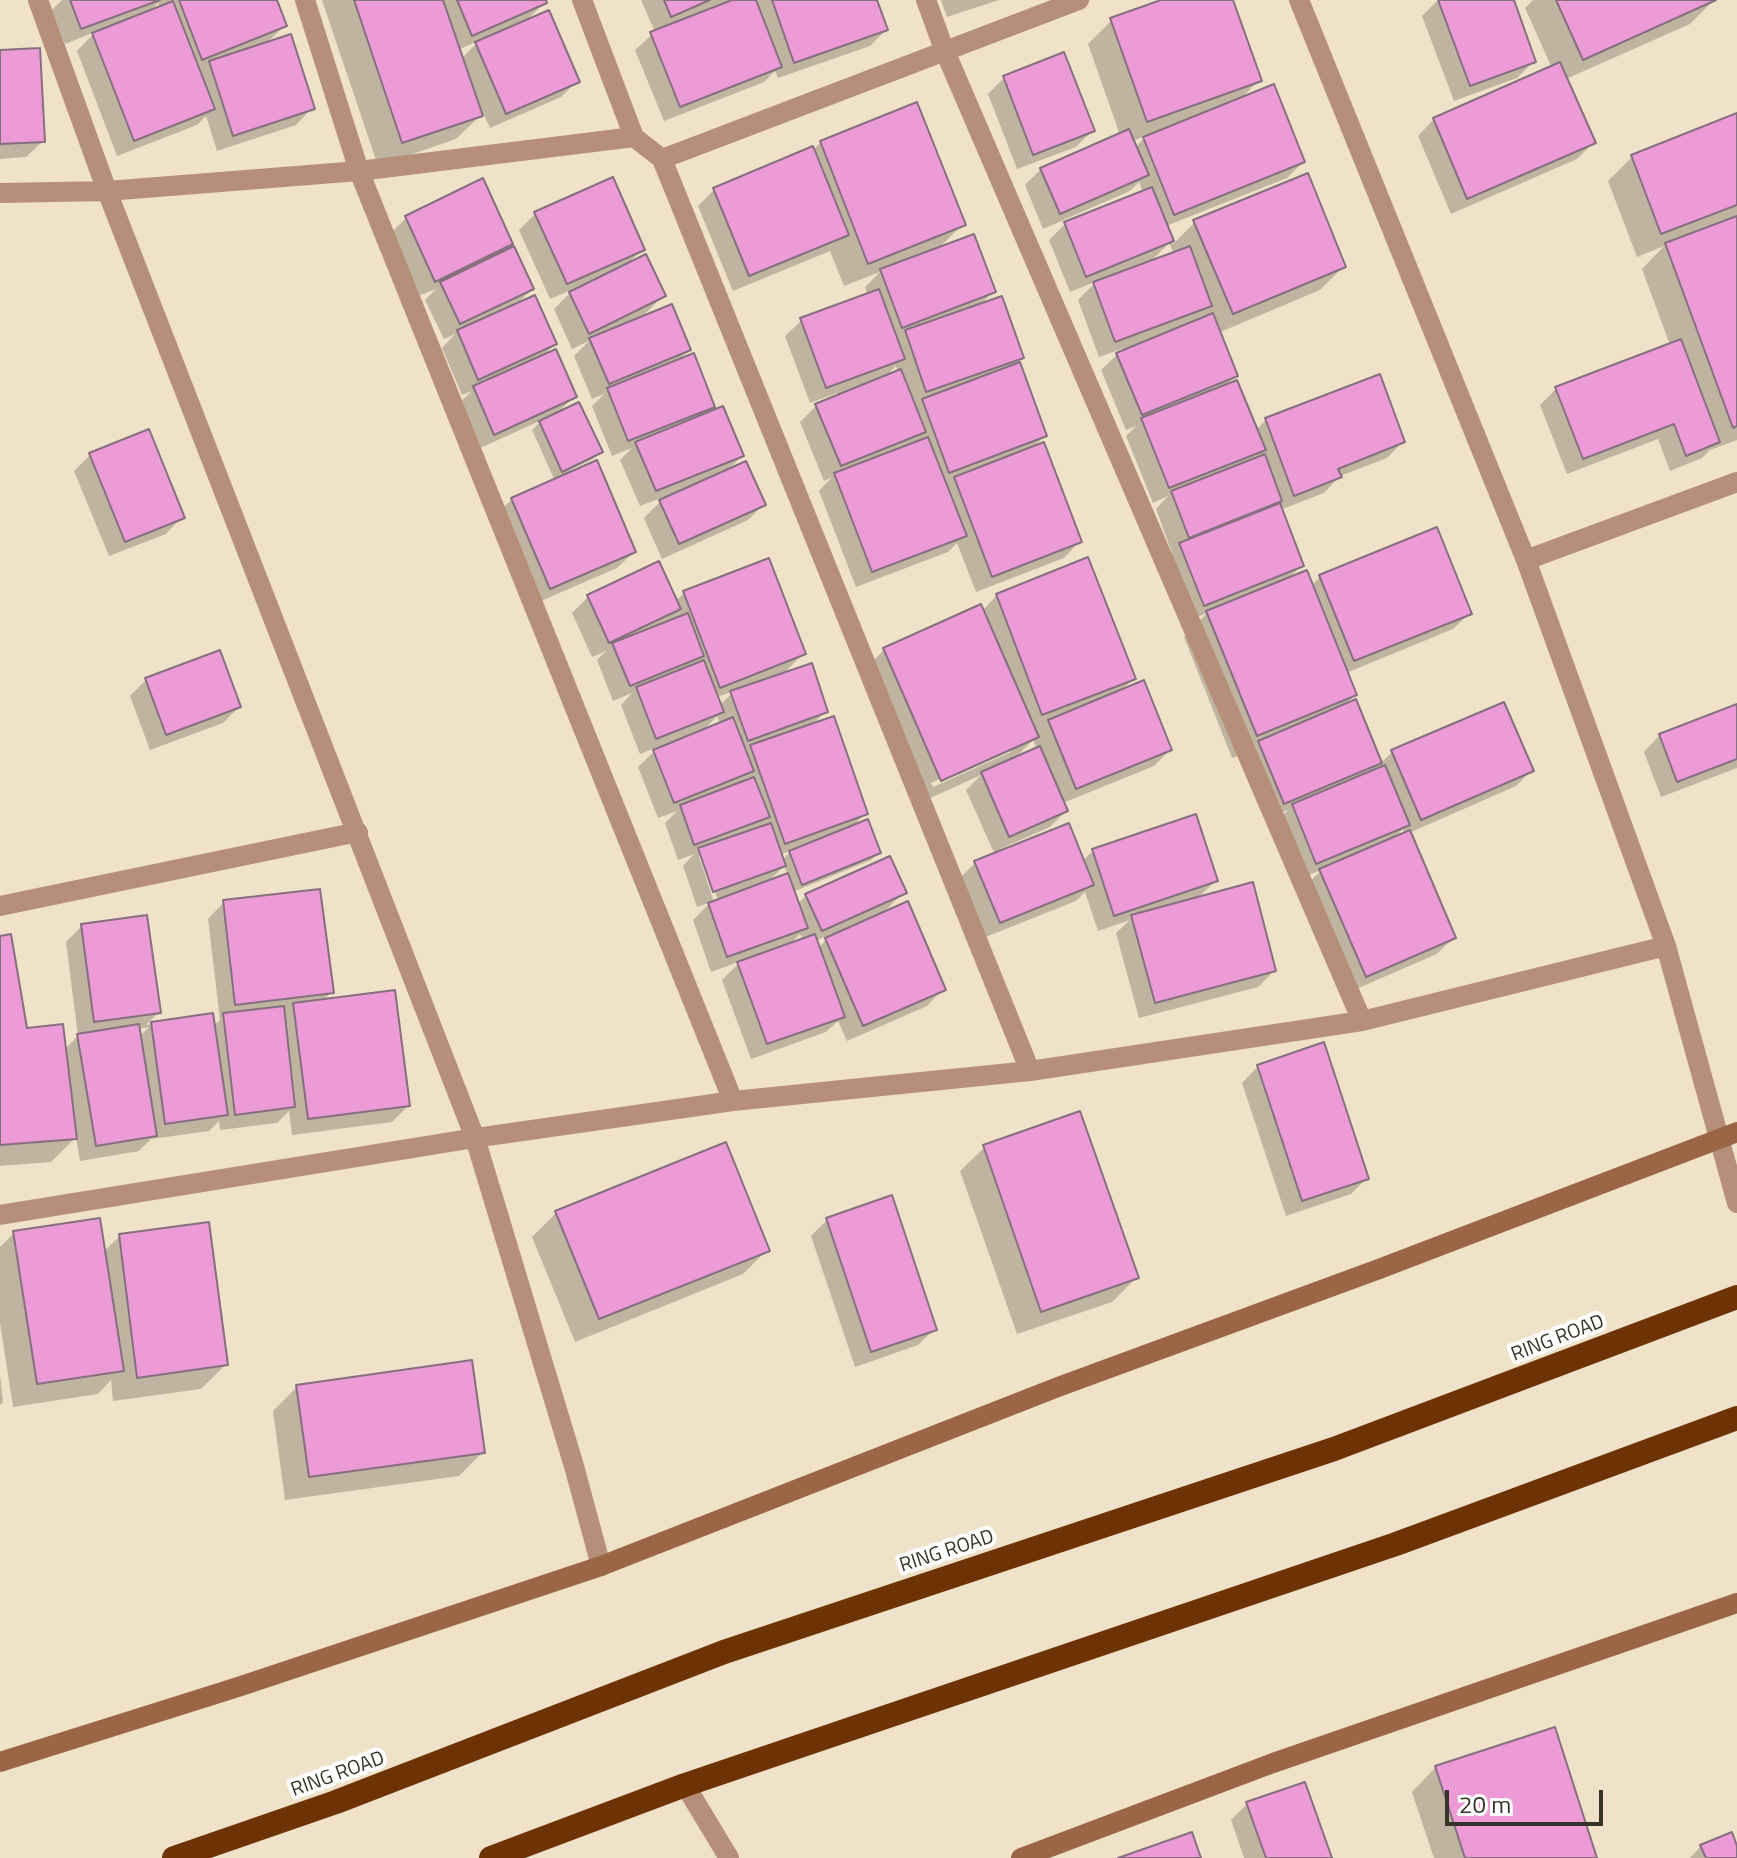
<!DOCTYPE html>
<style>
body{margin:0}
#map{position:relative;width:1737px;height:1858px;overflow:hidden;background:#efe2c8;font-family:"Titillium Web",sans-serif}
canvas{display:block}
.scale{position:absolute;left:1445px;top:1790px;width:158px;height:36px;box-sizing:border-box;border:4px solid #373328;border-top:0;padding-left:10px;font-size:24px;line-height:28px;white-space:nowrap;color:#373328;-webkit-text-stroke:6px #fff;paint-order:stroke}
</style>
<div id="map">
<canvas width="1737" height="1858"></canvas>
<div class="scale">20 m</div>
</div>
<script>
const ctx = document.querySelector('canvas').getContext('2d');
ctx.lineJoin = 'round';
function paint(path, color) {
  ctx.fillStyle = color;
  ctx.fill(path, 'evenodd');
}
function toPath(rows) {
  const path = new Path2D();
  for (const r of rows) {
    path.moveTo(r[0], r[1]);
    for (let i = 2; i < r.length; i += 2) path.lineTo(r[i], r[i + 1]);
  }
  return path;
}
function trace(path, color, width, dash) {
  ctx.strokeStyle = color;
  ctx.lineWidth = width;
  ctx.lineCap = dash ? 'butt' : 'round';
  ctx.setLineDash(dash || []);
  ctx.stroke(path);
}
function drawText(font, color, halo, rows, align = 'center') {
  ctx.font = font + ' "Titillium Web",sans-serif';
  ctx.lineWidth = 8;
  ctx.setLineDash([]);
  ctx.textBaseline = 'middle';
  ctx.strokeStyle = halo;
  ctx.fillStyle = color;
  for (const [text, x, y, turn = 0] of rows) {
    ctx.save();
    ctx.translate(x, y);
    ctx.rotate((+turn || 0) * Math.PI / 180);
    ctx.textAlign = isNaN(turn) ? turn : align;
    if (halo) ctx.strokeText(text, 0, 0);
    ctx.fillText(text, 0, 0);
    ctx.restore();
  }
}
paint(toPath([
 [62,0,275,0,285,25,266,44,312,108,296,125,217,151,206,116,197,125,117,156,77,51,95,32,65,44,52,10],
 [158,3,160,9,147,14],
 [322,0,544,0,545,2,524,23,577,81,561,97,490,128,483,113,456,139,378,166],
 [480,40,461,59,458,50],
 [641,0,731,0,727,4,738,0,875,0,886,30,870,46,778,78,775,71,764,82,664,121,635,50,655,32],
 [941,0,999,0,947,17],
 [1167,0,1231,0,1259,80,1240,100,1303,162,1287,178,1166,226,1173,244,1195,222,1344,266,1320,290,1218,333,1236,375,1224,387,1256,430,1266,420,1403,442,1387,458,1340,476,1324,493,1280,510,1302,565,1287,580,1311,586,1320,577,1470,613,1453,629,1346,673,1355,695,1343,707,1354,702,1380,764,1392,752,1532,770,1516,786,1409,833,1453,938,1437,954,1349,992,1304,887,1322,870,1300,878,1277,822,1288,810,1268,819,1249,752,1232,758,1184,637,1207,613,1187,621,1164,561,1172,553,1156,509,1168,496,1153,503,1126,436,1136,426,1126,430,1101,370,1124,348,1099,357,1078,300,1097,281,1070,292,1049,240,1065,224,1143,192,1139,182,1130,191,1043,229,1025,185,1041,169,1120,135,1088,44,1112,20],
 [1146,136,1135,148,1132,141],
 [1169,243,1174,254,1149,263],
 [1403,829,1405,835,1392,840],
 [1438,0,1511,0,1533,62,1517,78,1454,101,1422,16],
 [1533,0,1714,0,1690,24,1566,79,1593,143,1577,159,1451,214,1418,136,1434,119,1552,68,1525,8],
 [0,52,43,141,26,157,0,159],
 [1004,78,1093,130,1076,147,1017,169,988,94],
 [1737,115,1737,440,1710,450,1702,458,1670,471,1658,439,1567,474,1540,405,1556,389,1670,345,1642,269,1664,246,1637,257,1608,181,1632,157],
 [821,142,963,224,938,249,993,292,979,306,1022,358,1017,362,1045,436,1031,449,1080,541,1064,558,976,592,957,543,948,552,856,587,819,491,832,477,824,481,800,422,816,406,838,397,837,393,810,403,785,336,802,320,868,296,865,287,880,272,844,286,830,251,733,291,698,206,714,190,813,150],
 [896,366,898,373,883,379],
 [535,214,642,249,628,264,663,296,640,319,689,350,676,363,712,406,701,418,742,456,726,472,764,504,748,520,662,559,644,518,666,496,640,506,620,460,632,448,612,456,592,406,604,394,592,399,574,356,589,341,572,349,554,309,574,289,550,299,519,230],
 [406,218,510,244,498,256,532,289,515,306,555,344,543,356,574,396,557,414,600,452,593,459,570,470,634,552,617,568,534,604,496,515,512,499,555,481,532,430,542,420,478,449,458,404,472,391,462,395,442,348,455,334,444,339,425,300,436,289,418,296,390,234],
 [90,455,182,517,166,534,109,556,74,471],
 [684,593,804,653,782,675,826,711,811,726,866,813,852,827,879,852,871,860,793,892,798,904,806,895,904,892,881,915,943,989,927,1006,847,1041,838,1021,826,1032,751,1059,722,980,741,961,711,972,693,920,711,902,697,907,683,866,694,854,678,860,665,823,677,811,658,818,638,767,660,746,640,754,621,705,632,693,613,701,597,660,606,651,592,657,572,613,588,597,675,602],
 [734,691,720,705,717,697],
 [717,716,720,725,701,733],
 [792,850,782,860,780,855],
 [699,856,703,856,718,901,714,902],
 [784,866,788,875,767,883],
 [800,934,803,940,788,946],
 [832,934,818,948,815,941],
 [997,595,1134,678,1120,692,1170,750,1154,766,1063,803,1066,811,1050,827,1000,849,1001,853,1082,861,1093,851,1216,880,1196,900,1274,971,1258,987,1139,1018,1116,933,1130,920,1098,931,1085,892,1076,901,983,938,959,879,975,863,995,855,966,790,981,775,917,804,860,674,884,650,982,611],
 [1033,740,1037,749,1014,759],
 [1011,748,1011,752,933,787,931,783],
 [146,680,239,707,223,723,150,750,130,696],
 [1737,706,1737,768,1661,797,1644,752,1660,735],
 [224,902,332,992,322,1001,408,1106,392,1122,292,1135,289,1111,277,1123,220,1130,219,1121,209,1131,151,1139,139,1151,80,1161,76,1137,51,1162,0,1166,0,938,25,1030,64,1050,78,1036,66,942,82,926,159,1012,146,1025,211,1016,213,1026,220,1020,208,919],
 [149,1027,139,1037,137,1029],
 [1258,1066,1367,1178,1351,1194,1286,1216,1242,1083],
 [985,1147,1136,1278,1112,1302,1017,1334,960,1171],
 [556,1213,767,1250,743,1274,575,1342,532,1237],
 [827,1220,935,1329,918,1345,855,1367,811,1236],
 [14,1233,103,1252,120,1236,225,1365,201,1389,113,1401,111,1380,98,1394,13,1407,0,1323,0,1247],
 [0,1375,3,1402,0,1405],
 [297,1387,483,1452,459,1476,285,1500,273,1411],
 [1436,1767,1595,1858,1434,1858,1412,1792],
 [1247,1804,1330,1858,1244,1858,1231,1820],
 [1701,1846,1737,1851,1737,1858,1690,1858]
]), '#0003');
const building = toPath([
 [70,0,160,0,81,29,70,0],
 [179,0,277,0,287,26,202,60,179,0],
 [354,0,443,0,483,116,402,143,354,0],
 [457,0,546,0,547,3,472,36,457,0],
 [664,0,710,0,671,17,664,0],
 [732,0,756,0,782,67,680,107,650,32,732,0],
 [772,0,877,0,888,30,794,63,772,0],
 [1161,0,1233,0,1262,81,1147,122,1110,18,1161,0],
 [1438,0,1514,0,1536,62,1470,86,1438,0],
 [1556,0,1716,0,1583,60,1556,0],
 [173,1,215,109,134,141,92,33,173,1],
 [549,10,580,82,506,114,475,42,549,10],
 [291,34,315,109,233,136,209,61,291,34],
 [40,48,45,142,0,144,0,50,40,48],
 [1064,52,1095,131,1033,155,1003,76,1064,52],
 [1560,62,1596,143,1467,199,1433,118,1560,62],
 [1274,84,1305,162,1174,215,1143,137,1274,84],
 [917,102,966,225,868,264,820,141,917,102],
 [1737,113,1737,205,1661,234,1631,155,1737,113],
 [1129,129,1149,175,1060,214,1040,168,1129,129],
 [813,146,849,235,749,276,713,188,813,146],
 [1308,173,1346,267,1233,314,1193,220,1308,173],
 [613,177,645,250,567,284,534,212,613,177],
 [483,178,513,244,435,282,405,216,483,178],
 [1152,187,1174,241,1086,277,1064,222,1152,187],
 [1737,216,1737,426,1733,428,1665,243,1737,216],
 [974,234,996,292,902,328,880,269,974,234],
 [514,246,534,289,460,324,440,282,514,246],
 [1190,246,1212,306,1115,342,1093,282,1190,246],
 [646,254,666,296,589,334,569,292,646,254],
 [879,289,905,359,826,388,800,318,879,289],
 [535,295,557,344,478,380,457,330,535,295],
 [1002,296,1024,358,926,392,905,330,1002,296],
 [672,304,691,350,609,384,589,338,672,304],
 [1213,313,1238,376,1142,415,1116,353,1213,313],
 [1681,339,1720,442,1686,456,1674,424,1583,459,1555,387,1681,339],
 [556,349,577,397,494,435,473,386,556,349],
 [694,353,715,407,628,441,607,388,694,353],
 [1020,362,1047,436,949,473,922,399,1020,362],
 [901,369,926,432,841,466,815,404,901,369],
 [1380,374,1405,442,1338,469,1342,477,1294,496,1265,418,1380,374],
 [1237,380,1266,450,1169,488,1141,418,1237,380],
 [579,402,603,452,562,472,539,421,579,402],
 [723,406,744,456,656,491,635,442,723,406],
 [149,429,185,518,125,542,89,453,149,429],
 [928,437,967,536,872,572,834,473,928,437],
 [1044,442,1082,542,992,577,954,477,1044,442],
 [1265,454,1282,501,1189,538,1171,491,1265,454],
 [597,460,636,552,550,589,511,498,597,460],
 [746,461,766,505,679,544,659,500,746,461],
 [1280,503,1304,566,1204,606,1179,543,1280,503],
 [1437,527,1472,614,1354,661,1319,575,1437,527],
 [1088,557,1136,679,1042,715,996,594,1088,557],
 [769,558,806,654,720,688,683,591,769,558],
 [659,561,681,609,609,643,587,595,659,561],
 [1307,570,1357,695,1257,736,1206,611,1307,570],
 [981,604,1039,737,941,781,883,648,981,604],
 [688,613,704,656,630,686,612,643,688,613],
 [220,650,241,707,166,735,145,678,220,650],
 [704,660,724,712,656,739,636,687,704,660],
 [812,663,828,712,748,741,730,691,812,663],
 [1144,680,1172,750,1076,789,1048,720,1144,680],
 [1356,699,1382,763,1284,804,1258,741,1356,699],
 [1504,702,1534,771,1421,820,1391,750,1504,702],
 [1737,704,1737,759,1677,782,1659,734,1737,704],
 [834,716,868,814,785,844,750,745,834,716],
 [733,717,754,771,674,803,653,750,733,717],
 [1040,746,1068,811,1009,837,981,772,1040,746],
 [1385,765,1410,825,1316,864,1292,804,1385,765],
 [754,777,770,817,694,845,680,805,754,777],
 [1196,814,1218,881,1114,916,1092,849,1196,814],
 [868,819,881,853,802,885,789,851,868,819],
 [771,823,786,866,713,892,698,848,771,823],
 [1069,823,1094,885,1000,923,974,861,1069,823],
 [1410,830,1456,938,1366,977,1319,869,1410,830],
 [890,856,907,893,822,931,805,894,890,856],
 [788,873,808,928,727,957,708,903,788,873],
 [1253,882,1276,971,1155,1003,1131,915,1253,882],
 [320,889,334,993,235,1005,223,900,320,889],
 [908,901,946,990,863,1026,825,938,908,901],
 [147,915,161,1013,94,1022,81,924,147,915],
 [11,934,27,1028,63,1024,77,1139,0,1145,0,936,11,934],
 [815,934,845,1017,767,1044,737,962,815,934],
 [395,990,410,1106,308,1119,293,1003,395,990],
 [284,1006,295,1107,235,1115,223,1013,284,1006],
 [213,1013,228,1115,165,1124,151,1022,213,1013],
 [139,1024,157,1136,96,1146,77,1034,139,1024],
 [1324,1042,1369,1179,1302,1201,1257,1065,1324,1042],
 [1080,1111,1139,1278,1041,1312,983,1145,1080,1111],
 [726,1142,770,1251,599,1319,555,1211,726,1142],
 [892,1195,937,1330,871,1352,826,1218,892,1195],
 [100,1218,124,1371,37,1384,13,1231,100,1218],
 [209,1222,228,1365,137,1378,119,1234,209,1222],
 [472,1360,485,1453,309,1477,296,1385,472,1360],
 [1555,1727,1597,1858,1465,1858,1435,1766,1555,1727],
 [1305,1782,1332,1858,1266,1858,1246,1802,1305,1782],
 [1192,1832,1201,1858,1118,1858,1192,1832],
 [1732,1832,1737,1846,1737,1858,1706,1858,1700,1845,1732,1832]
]);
paint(building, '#ec9bd7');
trace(building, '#866f7f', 2);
trace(toPath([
 [38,0,107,191,475,1138,574,1466,601,1566],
 [305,0,359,171,733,1101],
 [582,0,634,137],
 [926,0,944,49,1362,1021],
 [1299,0,1526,560,1666,946,1737,1203],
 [662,159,1030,1071],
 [0,193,107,191,359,171,634,137,662,159,1079,0],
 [1526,560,1737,482],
 [0,906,358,832],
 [0,1215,475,1138,733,1101,1030,1071,1362,1021,1666,946],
 [685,1785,729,1858]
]), '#b58f7a', 20);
trace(toPath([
 [0,1762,238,1687,601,1566,1058,1387,1379,1269,1737,1132],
 [1021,1858,1273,1763,1737,1603]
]), '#9b6645', 20);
trace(toPath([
 [174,1858,336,1802,724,1652,1334,1449,1737,1297],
 [491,1858,685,1785,1396,1544,1737,1418]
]), '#6d3305', 24);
drawText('20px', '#373328', '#fff', [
 ["RING ROAD",1558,1339,-21],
 ["RING ROAD",947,1552,-18],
 ["RING ROAD",338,1775,-20]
]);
</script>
